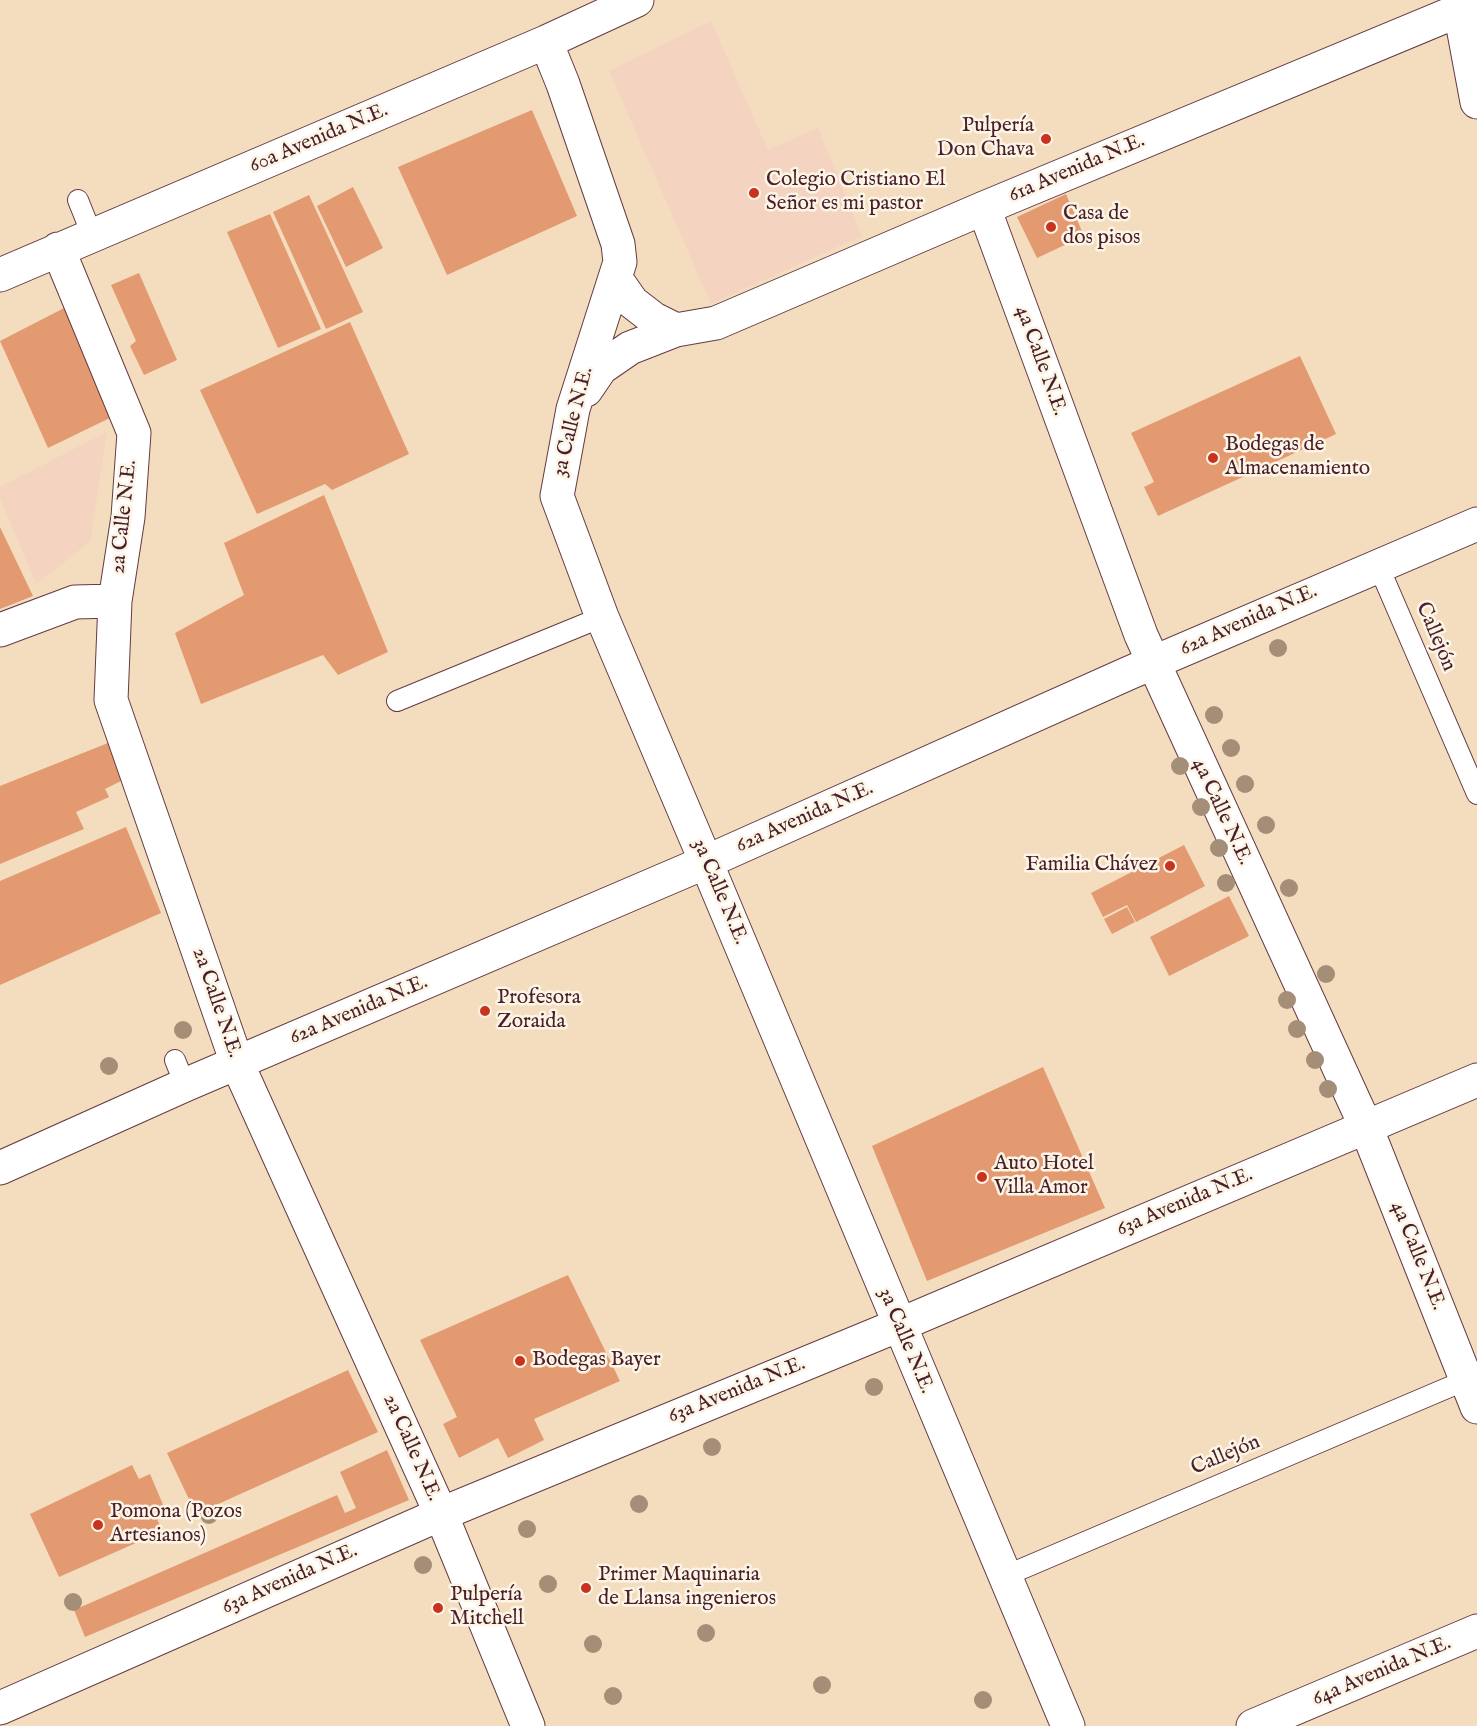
<!DOCTYPE html>
<meta charset="utf-8">
<style>
body{margin:0}
canvas{display:block;background:#f4dcbf}
</style>
<canvas width="1477" height="1726"></canvas>
<script>
const ctx = document.querySelector('canvas').getContext('2d');
ctx.lineJoin = 'round';
function paint(path, color) {
  ctx.fillStyle = color;
  ctx.fill(path, 'evenodd');
}
function toPath(rows) {
  const path = new Path2D();
  for (const r of rows) {
    path.moveTo(r[0], r[1]);
    for (let i = 2; i < r.length; i += 2) path.lineTo(r[i], r[i + 1]);
  }
  return path;
}
function trace(path, color, width, dash) {
  ctx.strokeStyle = color;
  ctx.lineWidth = width;
  ctx.lineCap = dash ? 'butt' : 'round';
  ctx.setLineDash(dash || []);
  ctx.stroke(path);
}
function drawText(font, color, halo, rows, align = 'center') {
  ctx.font = font + ' "IM FELL English",serif';
  ctx.lineWidth = 5;
  ctx.setLineDash([]);
  ctx.textBaseline = 'middle';
  ctx.strokeStyle = halo;
  ctx.fillStyle = color;
  for (const [text, x, y, turn = 0] of rows) {
    ctx.save();
    ctx.translate(x, y);
    ctx.rotate((+turn || 0) * Math.PI / 180);
    ctx.textAlign = isNaN(turn) ? turn : align;
    if (halo) ctx.strokeText(text, 0, 0);
    ctx.fillText(text, 0, 0);
    ctx.restore();
  }
}
paint(toPath([
 [711,21,768,150,818,128,862,236,711,304,609,71],
 [107,432,90,542,36,584,0,498,0,487]
]), '#f5d3c1');
paint(toPath([
 [532,110,577,216,447,275,398,167],
 [353,187,383,248,346,267,317,206],
 [1066,194,1084,236,1037,258,1017,217],
 [309,195,363,312,326,329,273,212],
 [270,214,321,329,278,348,227,232],
 [139,273,177,360,144,375,130,346,136,341,111,285],
 [68,306,114,416,48,448,0,341],
 [350,322,409,454,332,490,325,484,257,514,200,390],
 [1300,356,1336,434,1158,516,1144,487,1154,482,1131,433],
 [324,495,388,652,338,675,323,655,201,704,175,633,244,595,224,543],
 [0,527,33,596,0,609],
 [113,741,129,777,105,789,109,797,76,812,84,829,0,864,0,786],
 [126,827,161,913,0,985,0,881],
 [1184,845,1205,886,1136,922,1127,905,1103,917,1091,893],
 [1229,896,1249,936,1169,976,1150,937],
 [1127,907,1135,922,1112,934,1104,919],
 [1043,1067,1105,1208,927,1281,872,1146],
 [568,1275,620,1381,534,1419,544,1440,508,1458,498,1438,459,1458,443,1424,457,1417,420,1340],
 [348,1370,378,1432,196,1514,167,1453],
 [387,1450,409,1500,85,1637,74,1610,337,1495,345,1513,356,1508,340,1472],
 [132,1465,139,1479,150,1474,167,1514,157,1519,163,1531,59,1577,30,1514]
]), '#e49a70');
const service = toPath([
 [78,200,92,235],
 [1378,565,1477,794],
 [397,701,602,617],
 [175,1060,185,1085],
 [1005,1576,1466,1380]
]);
const minor = toPath([
 [1458,0,1477,102],
 [546,42,563,84,618,244,620,262,573,409,557,496,602,617,706,862,1068,1726],
 [984,208,1141,635,1366,1127,1477,1407],
 [58,249,134,433,128,517,115,601,111,700,237,1063,441,1514,528,1726],
 [0,275,546,42,637,0],
 [616,279,632,302,654,319,676,330,716,323,984,208,1477,3],
 [586,390,601,368,630,348,676,330],
 [0,630,75,602,115,601],
 [0,1168,185,1085,706,862,1129,673,1477,524],
 [0,1708,441,1514,899,1325,1477,1080],
 [1253,1726,1477,1631]
]);
trace(service, '#643b41', 22);
trace(minor, '#643b41', 35);
trace(service, '#fff', 20);
trace(minor, '#fff', 33);
ctx.fillStyle = '#a58e77';
for (const [x, y] of [
 [1278,648],
 [1214,715],
 [1231,748],
 [1180,766],
 [1245,784],
 [1201,807],
 [1266,825],
 [1219,848],
 [1226,883],
 [1289,888],
 [1326,974],
 [1287,1000],
 [1297,1029],
 [183,1030],
 [1315,1060],
 [109,1066],
 [1328,1089],
 [874,1387],
 [712,1447],
 [639,1504],
 [209,1515],
 [527,1529],
 [423,1565],
 [548,1584],
 [73,1602],
 [706,1633],
 [593,1644],
 [822,1685],
 [613,1696],
 [983,1700]
]) {
  ctx.beginPath();
  ctx.arc(x, y, 9, 0, 2 * Math.PI);
  ctx.fill();
}
for (const [x, y, r, color] of [
 [1046,139,6,"#c8321e"],
 [754,193,6,"#c8321e"],
 [1051,227,6,"#c8321e"],
 [1213,458,6,"#c8321e"],
 [1170,866,6,"#c8321e"],
 [485,1011,6,"#c8321e"],
 [982,1177,6,"#c8321e"],
 [520,1361,6,"#c8321e"],
 [98,1525,6,"#c8321e"],
 [586,1588,6,"#c8321e"],
 [438,1608,6,"#c8321e"]
]) {
  const dot = new Path2D();
  dot.arc(x, y, r, 0, 2 * Math.PI);
  ctx.fillStyle = color;
  ctx.fill(dot);
  trace(dot, '#fcf5e5', 2);
}
drawText('21px', '#4a1f2b', '#fcf5e5', [
 ["Pulpería",1034,127,"right"],
 ["Don Chava",1034,151,"right"],
 ["Colegio Cristiano El",766,181],
 ["Señor es mi pastor",766,205],
 ["Casa de",1063,215],
 ["dos pisos",1063,239],
 ["Bodegas de",1225,446],
 ["Almacenamiento",1225,470],
 ["Familia Chávez",1158,866,"right"],
 ["Profesora",497,999],
 ["Zoraida",497,1023],
 ["Auto Hotel",994,1165],
 ["Villa Amor",994,1189],
 ["Bodegas Bayer",532,1361],
 ["Pomona (Pozos",110,1513],
 ["Artesianos)",110,1537],
 ["Primer Maquinaria",598,1576],
 ["de Llansa ingenieros",598,1600],
 ["Pulpería",450,1596],
 ["Mitchell",450,1620]
], 'left');
drawText('21px', '#4a1f2b', '#fcf5e5', [
 ["60a Avenida N.E.",319,139,-23],
 ["61a Avenida N.E.",1077,169,-23],
 ["4a Calle N.E.",1040,361,70],
 ["3a Calle N.E.",574,422,-76],
 ["2a Calle N.E.",125,517,-84],
 ["62a Avenida N.E.",1249,621,-24],
 ["Callejón",1435,637,67],
 ["4a Calle N.E.",1221,812,65],
 ["62a Avenida N.E.",805,818,-24],
 ["3a Calle N.E.",719,892,67],
 ["2a Calle N.E.",216,1003,71],
 ["62a Avenida N.E.",359,1011,-23],
 ["63a Avenida N.E.",1185,1203,-23],
 ["4a Calle N.E.",1417,1256,68],
 ["3a Calle N.E.",905,1341,67],
 ["63a Avenida N.E.",737,1391,-22],
 ["2a Calle N.E.",411,1448,66],
 ["Callejón",1226,1456,-23],
 ["63a Avenida N.E.",290,1580,-24],
 ["64a Avenida N.E.",1382,1672,-23]
]);
</script>
